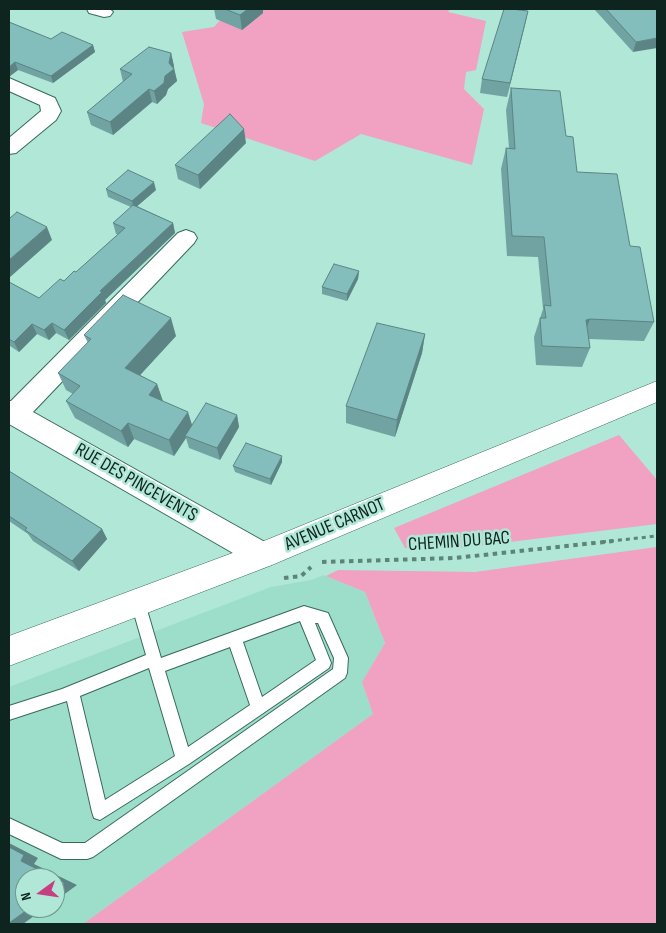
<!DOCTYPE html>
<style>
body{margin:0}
#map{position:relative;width:666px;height:933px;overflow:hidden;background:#b0e7d6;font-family:"Sofia Sans Condensed",sans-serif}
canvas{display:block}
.frame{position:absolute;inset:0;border:10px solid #0e241e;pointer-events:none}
.north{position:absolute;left:15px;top:868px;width:50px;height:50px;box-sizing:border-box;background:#b0e7d6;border:1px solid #6f998c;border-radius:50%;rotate:256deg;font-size:14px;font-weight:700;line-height:20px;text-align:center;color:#0e241e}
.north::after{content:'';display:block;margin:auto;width:18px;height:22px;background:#c53f81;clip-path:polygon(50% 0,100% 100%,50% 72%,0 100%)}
</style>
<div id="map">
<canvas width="666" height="933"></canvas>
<div class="frame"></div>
<div class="north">N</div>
</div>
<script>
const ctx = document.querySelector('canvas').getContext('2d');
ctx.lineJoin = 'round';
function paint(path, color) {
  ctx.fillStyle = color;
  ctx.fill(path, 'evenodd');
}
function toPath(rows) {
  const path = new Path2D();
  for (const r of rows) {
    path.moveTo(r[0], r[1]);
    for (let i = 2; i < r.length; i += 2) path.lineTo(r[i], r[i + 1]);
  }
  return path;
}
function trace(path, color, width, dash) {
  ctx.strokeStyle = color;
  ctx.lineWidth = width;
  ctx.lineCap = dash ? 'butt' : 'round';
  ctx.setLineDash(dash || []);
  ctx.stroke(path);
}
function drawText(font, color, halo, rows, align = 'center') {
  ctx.font = font + ' "Sofia Sans Condensed",sans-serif';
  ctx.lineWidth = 5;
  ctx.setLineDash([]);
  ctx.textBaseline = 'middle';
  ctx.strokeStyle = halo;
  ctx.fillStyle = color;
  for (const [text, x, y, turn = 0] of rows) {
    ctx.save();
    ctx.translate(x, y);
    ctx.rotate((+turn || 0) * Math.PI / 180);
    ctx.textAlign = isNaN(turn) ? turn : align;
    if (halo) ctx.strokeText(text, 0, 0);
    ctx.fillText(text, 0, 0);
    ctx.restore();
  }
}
paint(toPath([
 [324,575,365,592,385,643,362,682,373,714,83,924,9,924,9,687,271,587,311,580],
 [25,878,55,878,55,908,25,908]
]), '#9ddeca');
paint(toPath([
 [230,9,450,9,448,12,486,21,476,70,466,72,464,89,484,109,472,165,361,134,315,161,201,123,204,104,182,32,214,27],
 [619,435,657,480,657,524,452,549,405,548,394,528],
 [657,547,657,924,83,924,373,714,362,682,385,643,365,592,326,576,338,570,475,572]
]), '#f1a1c1');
const lane = toPath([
 [138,596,143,598,145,603,161,658,304,606,328,613,348,658,347,673,345,678,93,857,87,859,61,859,9,834,9,818,62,843,85,843,333,669,334,658,318,623,315,623,331,663,329,668,189,764,100,820,94,818,92,812,67,701,9,720,9,706,62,689,146,655,131,603,133,598,138,596],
 [300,621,316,660,262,697,243,642,300,621],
 [230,647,250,705,188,747,165,671,230,647],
 [149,668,175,756,105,800,80,696,149,668]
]);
const street = toPath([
 [87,9,110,9,113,12,110,16,104,17,89,13,87,9],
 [9,78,55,98,61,111,56,120,16,153,9,154,9,138,41,111,40,105,9,91,9,78],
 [186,230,194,233,197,238,194,243,33,412,272,546,276,555,272,564,262,568,252,564,9,424,9,401,11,401,178,233,186,230]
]);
const secondary = toPath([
 [657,381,657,402,272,565,9,666,9,636,254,545,657,381]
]);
trace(lane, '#376a5c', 2);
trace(street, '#376a5c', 2);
trace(secondary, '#376a5c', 1);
trace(toPath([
 [602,542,657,536]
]), '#5e8479', 3, [4, 4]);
trace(toPath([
 [322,562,455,558,613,541],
 [284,578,301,576,311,567]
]), '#5e8479', 4, [4.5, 4.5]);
paint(lane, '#fff');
paint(street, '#fff');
paint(secondary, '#fff');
paint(toPath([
 [214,9,263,9,263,13,242,30,216,19],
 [594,9,657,9,633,52],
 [528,11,507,97,480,93,482,79],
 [9,22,51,39,93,45,95,52,53,83,18,70,10,76,9,75],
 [171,53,177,81,168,89,166,95,157,104,152,102,113,135,91,125,87,112,123,82,120,69],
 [511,88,566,136,577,172,630,246,654,322,644,341,589,339,590,348,582,367,536,365,534,337,543,309,538,257,507,256,501,169,506,148,509,148,506,110],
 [246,143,200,189,178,179,175,165],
 [106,189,156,190,137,206,173,223,175,233,105,300,106,303,69,340,56,333,49,340,37,334,19,352,10,346,9,347,9,282,39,298,76,272,118,234,116,234,113,223,131,207,108,197],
 [359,271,358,279,347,301,322,294,322,287],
 [425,334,422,353,395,437,346,423,346,406],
 [84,335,176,336,140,375,157,384,162,401,192,425,237,415,239,427,220,460,189,448,186,438,174,456,134,439,128,447,75,418,66,401,73,394,66,390,58,373,88,343],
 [282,462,271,485,235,472,233,466],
 [9,471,102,529,107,539,79,571,33,541,28,534,9,521]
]), '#71a3a2');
paint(toPath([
 [248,9,263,9,263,13,242,30,240,15],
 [528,11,525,25,507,97,510,83],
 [657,38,657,48,633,52,636,42],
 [93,45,95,52,53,83,51,76],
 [171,53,174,66,173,69,174,69,177,81,168,89,166,95,157,104,154,91,165,76,169,63],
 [15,62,18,70,10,76,9,72,9,67],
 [149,89,152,102,113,135,110,122],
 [244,129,246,143,200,189,198,175],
 [154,182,156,190,134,209,132,201],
 [173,223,175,233,105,300,106,303,69,340,64,330,100,291],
 [47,227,52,240,9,278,9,260],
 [359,271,358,279,347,301,347,294],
 [171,318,176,336,131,385,125,368],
 [590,319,582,339,586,320],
 [52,323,56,333,49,340,44,330],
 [32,324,37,334,19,352,14,342],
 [425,334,422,353,395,437,397,420],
 [157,384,163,401,154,412,149,395],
 [188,412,193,428,185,436,186,438,174,456,169,440],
 [237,415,239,427,220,460,217,448],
 [128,423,134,439,128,447,121,431],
 [282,456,282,462,271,485,270,479],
 [102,529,107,539,79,571,72,561],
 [9,843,38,858,34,864,77,885,55,901,55,890,21,861,9,847],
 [30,908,45,908,23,924,9,924,9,923]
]), '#5c8484');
const building = toPath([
 [225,9,248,9,240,15,225,9],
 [504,9,511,9,528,11,510,83,482,79,504,9],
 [606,9,657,9,657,38,636,42,606,9],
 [9,22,51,39,62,32,93,45,51,76,15,62,9,67,9,22],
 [149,47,171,53,169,63,174,69,165,76,164,83,154,91,149,89,110,122,87,112,132,74,120,69,149,47],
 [511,88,560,91,566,136,573,137,577,172,617,174,630,246,640,247,654,322,590,319,586,320,590,348,542,346,540,318,546,318,544,305,551,306,544,237,512,236,506,148,515,149,511,88],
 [230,114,244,129,198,175,175,165,230,114],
 [128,170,154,182,132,201,106,189,128,170],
 [133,205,173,223,100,291,102,292,64,330,52,323,44,330,32,324,14,342,9,339,9,282,39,298,60,279,64,281,74,271,76,272,125,228,113,223,133,205],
 [17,212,47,227,9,260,9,217,10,218,17,212],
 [334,264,359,271,347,294,322,287,334,264],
 [123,295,171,318,125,368,157,384,149,395,188,412,169,440,128,423,121,431,66,401,80,386,58,373,91,339,84,335,123,295],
 [377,323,425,334,397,420,346,406,377,323],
 [206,403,237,415,217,448,185,436,206,403],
 [246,443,282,456,270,479,233,466,246,443],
 [9,471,102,529,72,561,25,530,27,528,9,516,9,471],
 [9,847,24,855,21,861,55,878,25,878,25,908,30,908,9,923,9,847],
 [55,878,65,883,55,890,55,878]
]);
paint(building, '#83bdbc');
trace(building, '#5c8484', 1);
drawText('19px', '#0e241e', '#b0e7d6', [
 ["RUE DES PINCEVENTS",136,483,30],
 ["AVENUE CARNOT",335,525,-23],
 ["CHEMIN DU BAC",459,542,-4]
]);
</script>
